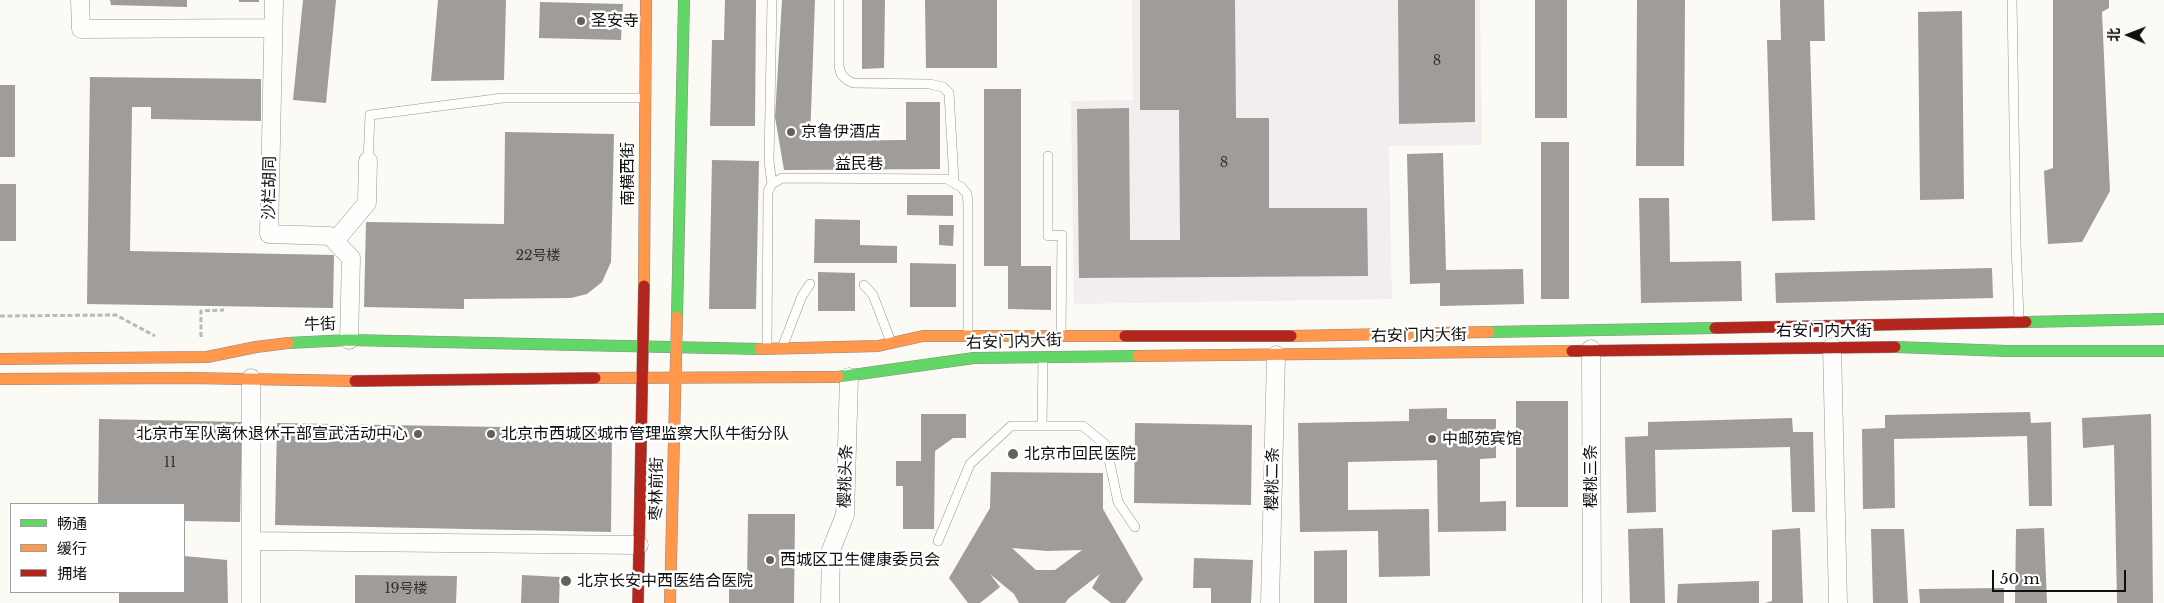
<!DOCTYPE html>
<meta charset="utf-8">
<style>
body{margin:0}
#map{position:relative;width:2164px;height:603px;overflow:hidden;background:#fbfaf4;font-family:"Libre Baskerville","Noto Sans SC",serif}
canvas{display:block}
.legend{position:absolute;left:10px;top:503px;width:175px;height:90px;box-sizing:border-box;background:#fff;border:1px solid #9f9f9f;margin:0;padding:6px 9px;list-style:none;font-size:15px;color:#0f0f0f}
.legend li{display:flex;align-items:center;gap:10px;height:25px}
.legend b{width:25px;border:1px solid #9f9f9f}
.north{position:absolute;left:2104px;top:10px;width:50px;height:50px;-webkit-text-stroke:4px #fff;paint-order:stroke;rotate:271deg;font-size:14px;font-weight:700;line-height:20px;text-align:center;color:#0f0f0f}
.north::after{content:'';display:block;margin:auto;width:18px;height:22px;background:#0f0f0f;clip-path:polygon(50% 0,100% 100%,50% 72%,0 100%)}
.scale{position:absolute;left:1992px;top:570px;width:134px;height:22px;box-sizing:border-box;border:2px solid #0f0f0f;border-top:0;padding-left:6px;font-size:15px;line-height:18px;white-space:nowrap;color:#0f0f0f;-webkit-text-stroke:4px #fff;paint-order:stroke}
</style>
<div id="map">
<canvas width="2164" height="603"></canvas>
<ul class="legend">
<li><b style="height:6px;background:#63d668"></b>畅通</li>
<li><b style="height:6px;background:#ff974d"></b>缓行</li>
<li><b style="height:6px;background:#b3261e"></b>拥堵</li>
</ul>
<div class="north">北</div>
<div class="scale">50 m</div>
</div>
<script>
const ctx = document.querySelector('canvas').getContext('2d');
ctx.lineJoin = 'round';
function paint(path, color) {
  ctx.fillStyle = color;
  ctx.fill(path, 'evenodd');
}
function toPath(rows) {
  const path = new Path2D();
  for (const r of rows) {
    path.moveTo(r[0], r[1]);
    for (let i = 2; i < r.length; i += 2) path.lineTo(r[i], r[i + 1]);
  }
  return path;
}
function trace(path, color, width, dash) {
  ctx.strokeStyle = color;
  ctx.lineWidth = width;
  ctx.lineCap = dash ? 'butt' : 'round';
  ctx.setLineDash(dash || []);
  ctx.stroke(path);
}
function drawText(font, color, halo, rows, align = 'center') {
  ctx.font = font + ' "Libre Baskerville","Noto Sans SC",serif';
  ctx.lineWidth = 5;
  ctx.setLineDash([]);
  ctx.textBaseline = 'middle';
  ctx.strokeStyle = halo;
  ctx.fillStyle = color;
  for (const [text, x, y, turn = 0] of rows) {
    ctx.save();
    ctx.translate(x, y);
    ctx.rotate((+turn || 0) * Math.PI / 180);
    ctx.textAlign = isNaN(turn) ? turn : align;
    if (halo) ctx.strokeText(text, 0, 0);
    ctx.fillText(text, 0, 0);
    ctx.restore();
  }
}
paint(toPath([
 [1132,0,1480,0,1482,145,1389,146,1392,299,1074,304,1071,101,1133,100]
]), '#f2eef0');
paint(toPath([
 [110,0,187,0,187,7,111,5],
 [239,0,259,0,259,2,239,2],
 [303,0,336,0,326,103,293,100],
 [438,0,506,0,504,80,431,81],
 [725,0,756,0,755,126,710,126,712,40,724,40],
 [782,0,815,0,810,141,906,140,906,102,940,102,940,169,784,170,775,117],
 [862,0,885,0,884,68,862,69],
 [925,0,997,0,997,68,926,68],
 [1140,0,1235,0,1236,118,1269,118,1269,208,1367,208,1368,276,1079,278,1077,109,1129,108,1130,240,1180,240,1179,110,1140,110],
 [1398,0,1475,0,1475,122,1399,124],
 [1535,0,1567,0,1567,118,1535,118],
 [1637,0,1685,0,1684,166,1636,166],
 [1780,0,1824,0,1825,41,1810,41,1815,220,1772,221,1767,40,1781,40],
 [2053,0,2109,0,2109,8,2102,12,2110,191,2082,242,2048,244,2044,171,2053,168],
 [540,2,623,4,621,40,539,38],
 [1962,11,1964,199,1920,200,1918,12],
 [90,77,261,79,261,121,151,119,151,107,132,107,130,251,334,255,333,308,87,304],
 [0,85,15,85,15,157,0,157],
 [984,89,1021,89,1021,266,1051,266,1051,310,1008,309,1008,266,984,266],
 [505,132,614,134,611,262,602,282,587,294,571,298,464,299,464,309,364,307,366,222,504,224],
 [1541,142,1569,142,1569,299,1541,299],
 [1443,153,1446,270,1523,269,1524,304,1440,306,1440,283,1410,284,1407,154],
 [712,160,759,161,756,309,709,309],
 [0,184,16,184,16,241,0,241],
 [907,195,953,195,953,216,907,215],
 [1639,198,1669,198,1670,262,1741,261,1742,301,1641,303],
 [815,219,860,220,860,245,897,246,897,263,814,263],
 [939,225,954,225,953,246,939,245],
 [910,263,956,264,956,307,910,307],
 [1992,268,1993,298,1776,303,1775,273],
 [818,272,855,273,855,311,818,311],
 [1516,401,1568,401,1568,507,1516,507],
 [1447,408,1447,419,1496,419,1496,458,1480,459,1480,502,1506,501,1506,531,1438,532,1437,460,1348,462,1348,510,1429,509,1430,576,1379,577,1378,531,1300,532,1298,423,1409,421,1409,409],
 [2030,412,2031,423,2051,422,2052,506,2029,506,2027,436,1894,439,1895,508,1863,509,1862,429,1885,428,1885,415],
 [921,414,966,414,966,438,953,438,935,451,934,529,903,529,903,486,896,486,896,461,921,461],
 [2151,414,2153,603,2117,603,2114,445,2083,448,2082,418],
 [1792,418,1793,432,1813,432,1815,512,1792,512,1790,447,1655,450,1656,512,1627,513,1625,437,1648,436,1648,422],
 [99,419,242,422,240,522,184,521,184,504,98,504],
 [277,423,612,429,611,532,275,525],
 [1135,423,1252,425,1251,505,1134,503],
 [991,472,1103,473,1103,509,1143,579,1125,603,1111,603,1092,588,1100,574,1069,598,1065,603,1019,603,1014,594,990,574,1000,587,980,603,968,603,949,578,990,508],
 [1012,548,1047,551,1082,550,1055,570,1036,570],
 [748,514,795,514,794,603,729,603,729,582,747,582],
 [1663,528,1665,603,1630,603,1628,529],
 [1800,528,1803,603,1765,603,1772,601,1772,530],
 [2044,528,2047,603,2015,603,2016,529],
 [1871,529,1904,529,1908,603,1873,603],
 [1347,550,1347,603,1314,603,1314,551],
 [184,556,227,560,228,603,119,603,119,592,184,592],
 [1194,558,1253,560,1251,603,1211,603,1211,588,1193,588],
 [355,575,457,576,456,603,355,603],
 [522,575,560,577,559,603,521,603],
 [1759,581,1759,603,1677,603,1678,584],
 [2004,588,2004,603,1920,603,1919,589]
]), '#9f9c99');
const lane = toPath([
 [772,0,769,161,772,184],
 [839,0,839,66,841,74,847,80,853,83,930,84,943,87,949,93,954,181],
 [2012,0,2016,244,2019,319],
 [1048,156,1048,236,1062,235,1061,336],
 [368,161,370,115,503,98,643,98],
 [864,285,873,295,891,342],
 [782,348,802,296,810,284],
 [767,349,768,191,772,184,782,178,947,179,961,187,967,194,968,203,968,335],
 [1042,426,1043,358],
 [938,541,970,464,1011,426,1083,426,1106,445,1118,502,1135,527]
]);
const street = toPath([
 [80,0,81,29,273,28],
 [274,0,269,234,330,236,351,258,349,340],
 [335,241,367,203,368,161],
 [1832,347,1838,603],
 [1591,349,1592,603],
 [251,541,639,545],
 [251,603,251,378],
 [830,603,831,550,845,515,849,377],
 [1270,603,1276,355]
]);
const fast = toPath([
 [677,317,684,0],
 [2026,322,2164,319],
 [1489,332,1715,328],
 [288,343,349,340,760,349],
 [1895,347,2007,351,2164,351],
 [838,377,974,358,1138,356]
]);
const slow = toPath([
 [644,286,646,0],
 [1291,336,1489,332],
 [760,349,878,346,923,336,1125,336],
 [1138,356,1572,351],
 [0,359,207,357,256,347,288,343],
 [595,378,838,377],
 [0,379,190,378,355,381],
 [670,603,677,317]
]);
const jam = toPath([
 [1715,328,2026,322],
 [1125,336,1291,336],
 [1572,351,1895,347],
 [355,381,595,378],
 [638,603,644,286]
]);
trace(lane, '#959592', 10);
trace(street, '#959592', 19);
trace(fast, '#8c8b89', 12);
trace(slow, '#8c8b89', 12);
trace(jam, '#8c8b89', 12);
trace(toPath([
 [0,316,116,315,155,336],
 [201,337,201,311,224,310]
]), '#b9b9b8', 3, [5, 2.5]);
trace(lane, '#fefefd', 9);
trace(street, '#fefefd', 18);
trace(fast, '#63d668', 11);
trace(slow, '#ff974d', 11);
trace(jam, '#b3261e', 11);
for (const [x, y, r, color] of [
 [581,21,5,"#62615f"],
 [791,132,5,"#62615f"],
 [418,434,5,"#62615f"],
 [491,434,5,"#62615f"],
 [1432,439,5,"#62615f"],
 [1013,454,6,"#62615f"],
 [770,560,5,"#62615f"],
 [566,581,6,"#62615f"]
]) {
  const dot = new Path2D();
  dot.arc(x, y, r, 0, 2 * Math.PI);
  ctx.fillStyle = color;
  ctx.fill(dot);
  trace(dot, '#fff', 2);
}
drawText('14px', '#333232', null, [
 ["8",1437,61],
 ["8",1224,163],
 ["22号楼",538,256],
 ["11",170,463],
 ["19号楼",406,589]
]);
drawText('16px', '#0f0f0f', '#fff', [
 ["圣安寺",591,21],
 ["京鲁伊酒店",801,132],
 ["北京市军队离休退休干部宣武活动中心",408,434,"right"],
 ["北京市西城区城市管理监察大队牛街分队",501,434],
 ["中邮苑宾馆",1442,439],
 ["北京市回民医院",1024,454],
 ["西城区卫生健康委员会",780,560],
 ["北京长安中西医结合医院",577,581]
], 'left');
drawText('16px', '#0f0f0f', '#fff', [
 ["益民巷",859,164],
 ["南横西街",628,174,-90],
 ["沙栏胡同",270,188,-89],
 ["牛街",320,325,-2],
 ["右安门内大街",1824,331],
 ["右安门内大街",1419,336,-1],
 ["右安门内大街",1014,342,-2],
 ["樱桃头条",846,476,-88],
 ["樱桃三条",1591,476,-90],
 ["樱桃二条",1273,479,-89],
 ["枣林前街",657,489,-89]
]);
</script>
